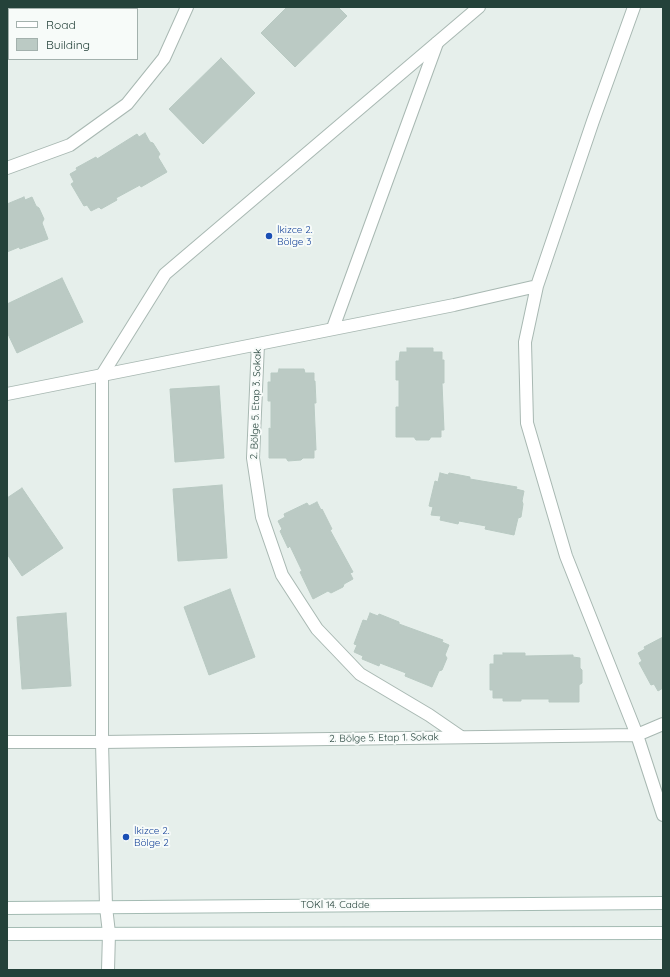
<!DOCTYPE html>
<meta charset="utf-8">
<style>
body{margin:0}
#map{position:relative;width:670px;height:977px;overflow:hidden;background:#e6efeb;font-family:Quicksand,sans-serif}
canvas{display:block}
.frame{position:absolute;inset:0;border:8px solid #24423a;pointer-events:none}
.legend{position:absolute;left:8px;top:8px;width:130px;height:52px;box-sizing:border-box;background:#f7fbf9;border:1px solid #a3b1ad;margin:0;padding:5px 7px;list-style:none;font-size:12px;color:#24423a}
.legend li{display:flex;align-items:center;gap:8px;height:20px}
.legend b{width:20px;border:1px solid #a3b1ad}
</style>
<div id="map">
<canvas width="670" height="977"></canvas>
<div class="frame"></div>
<ul class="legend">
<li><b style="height:5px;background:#fff"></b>Road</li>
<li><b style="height:11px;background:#bbcac4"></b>Building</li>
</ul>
</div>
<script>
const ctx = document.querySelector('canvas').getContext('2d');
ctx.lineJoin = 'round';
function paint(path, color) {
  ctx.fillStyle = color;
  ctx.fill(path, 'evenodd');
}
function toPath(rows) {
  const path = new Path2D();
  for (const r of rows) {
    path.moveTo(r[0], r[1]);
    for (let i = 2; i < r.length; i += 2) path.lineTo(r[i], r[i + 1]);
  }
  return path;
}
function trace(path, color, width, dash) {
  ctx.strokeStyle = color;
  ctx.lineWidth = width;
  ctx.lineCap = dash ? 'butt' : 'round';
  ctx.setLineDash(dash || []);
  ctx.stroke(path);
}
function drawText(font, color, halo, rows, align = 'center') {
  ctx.font = font + ' Quicksand,sans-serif';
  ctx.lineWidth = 4;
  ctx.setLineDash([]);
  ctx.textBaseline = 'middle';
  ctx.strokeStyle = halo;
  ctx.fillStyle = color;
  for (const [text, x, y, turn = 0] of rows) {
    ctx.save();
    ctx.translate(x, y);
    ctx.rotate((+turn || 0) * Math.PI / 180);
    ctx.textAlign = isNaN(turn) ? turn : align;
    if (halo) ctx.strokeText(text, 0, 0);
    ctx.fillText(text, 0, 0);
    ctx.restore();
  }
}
const building = toPath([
 [287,7,338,7,347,16,295,67,261,33,287,7],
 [221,58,255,93,203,144,169,109,221,58],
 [145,133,150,142,153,143,160,154,158,157,167,172,141,187,140,185,116,198,117,200,101,209,99,207,91,211,87,205,84,206,71,184,74,182,70,174,77,170,76,168,96,157,97,159,137,134,139,137,145,133],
 [24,197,25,200,32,197,36,206,39,208,44,219,42,223,48,239,20,249,19,247,7,252,7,204,24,197],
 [62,278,83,322,17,353,7,332,7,304,62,278],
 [407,348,433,348,433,352,442,352,442,360,444,360,444,383,442,383,444,430,441,430,441,437,431,437,429,440,416,440,414,437,396,437,396,407,399,407,399,380,396,380,396,361,399,361,400,352,407,352,407,348],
 [279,369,304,369,305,373,314,373,314,381,315,381,316,403,314,403,316,450,314,450,314,458,303,458,301,460,288,461,286,458,269,458,269,428,271,429,271,401,268,401,268,382,271,382,271,373,278,373,279,369],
 [219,386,224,458,175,462,170,389,219,386],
 [440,473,448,475,449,473,470,477,470,479,517,487,516,489,524,491,522,501,523,504,521,517,518,518,514,535,485,529,486,526,459,521,458,524,440,520,441,516,431,515,433,507,429,506,435,481,438,482,440,473],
 [222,485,227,558,178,561,173,489,222,485],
 [22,488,63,548,22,576,7,554,7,498,22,488],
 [317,502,321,510,322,509,332,529,330,530,353,572,350,573,353,579,344,584,343,587,331,593,328,591,313,599,300,572,302,571,290,546,288,548,280,531,282,529,278,521,285,517,284,514,307,503,309,506,317,502],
 [230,589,255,657,209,675,184,607,230,589],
 [66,613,71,686,22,689,17,617,66,613],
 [370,613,378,616,379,614,399,622,399,624,443,640,442,642,449,645,445,655,447,658,442,670,439,671,432,687,405,676,406,673,380,663,379,666,362,659,363,656,354,652,357,645,354,644,363,620,367,621,370,613],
 [663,637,663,688,658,691,654,684,651,685,639,663,642,661,638,653,645,649,644,647,663,637],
 [503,653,525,653,525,656,573,655,573,657,580,658,580,668,582,670,582,683,579,685,579,702,549,702,549,699,521,699,521,701,503,701,503,698,493,698,493,690,490,690,490,664,494,664,494,655,503,655,503,653]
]);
paint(building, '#bbcac4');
trace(building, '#b8c9c2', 1);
const minor = toPath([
 [634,7,593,121,537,286,525,342,527,423,566,556,637,735,663,815],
 [43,9,49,7],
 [7,17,9,17],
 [7,168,70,145,127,104,164,58,187,7],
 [333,328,437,43],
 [258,344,253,458,262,517,282,575,317,629,360,674,429,715,461,737],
 [7,394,454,305,537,286],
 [7,742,102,742,637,735,663,724]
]);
const tertiary = toPath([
 [108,970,109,933,106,907,102,742,102,375,165,274,479,7]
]);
const secondary = toPath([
 [7,908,663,903],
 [7,934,663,933]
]);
trace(minor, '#a8b8b2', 14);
trace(tertiary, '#a8b8b2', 14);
trace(secondary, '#a4bbb3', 14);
trace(minor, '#fff', 12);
trace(tertiary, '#fff', 12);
trace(secondary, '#fff', 12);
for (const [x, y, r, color] of [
 [269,236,4,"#1a4fb4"],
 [126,837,4,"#1a4fb4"]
]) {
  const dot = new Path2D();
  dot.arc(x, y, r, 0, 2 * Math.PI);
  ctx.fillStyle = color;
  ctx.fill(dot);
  trace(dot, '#f7fbf9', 1.5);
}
drawText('10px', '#164399', '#f7fbf9', [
 ["İkizce 2.",277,230],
 ["Bölge 3",277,242],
 ["İkizce 2.",134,831],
 ["Bölge 2",134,843]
], 'left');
drawText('10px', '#24423a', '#f7fbf9', [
 ["2. Bölge 5. Etap 3. Sokak",256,404,-88],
 ["2. Bölge 5. Etap 1. Sokak",384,738,-1],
 ["TOKİ 14. Cadde",335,905]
]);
</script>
